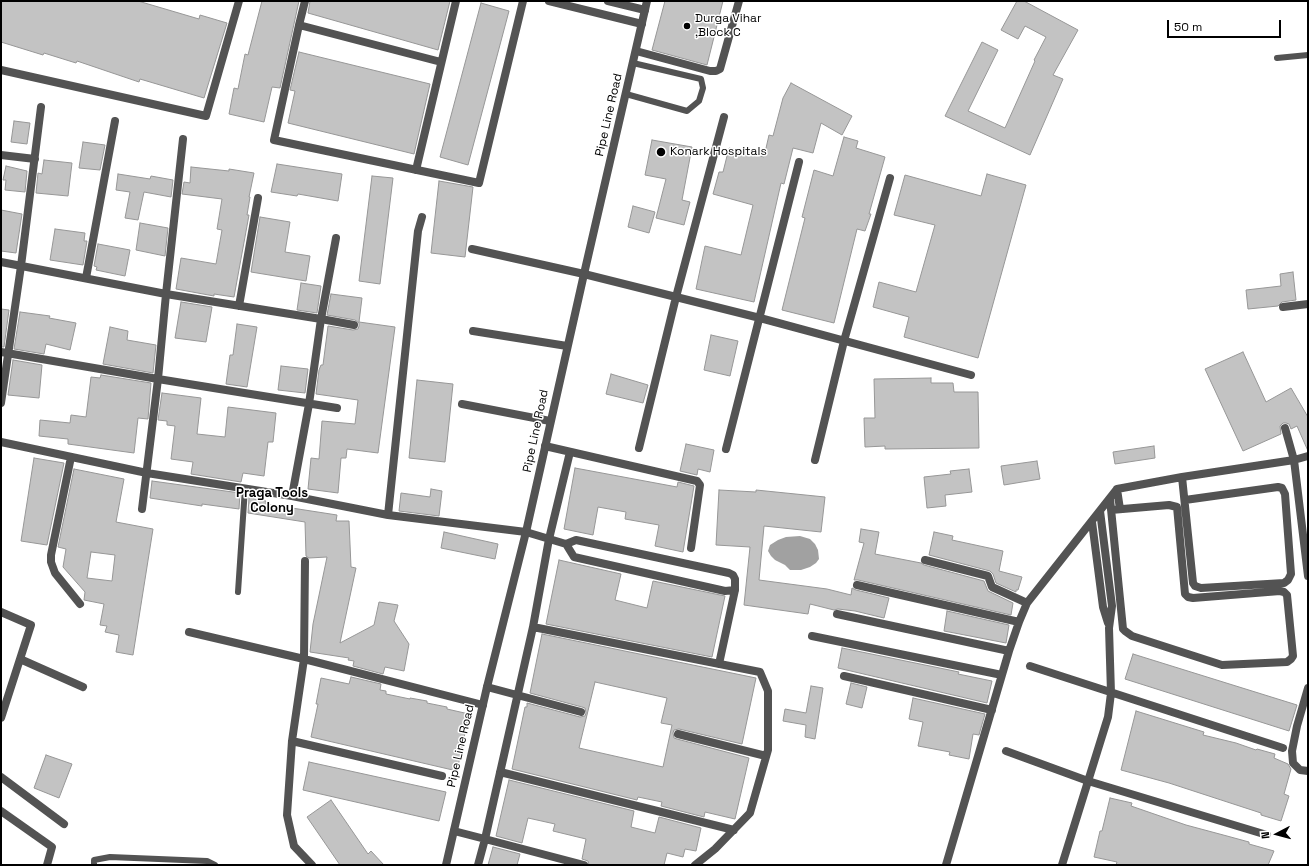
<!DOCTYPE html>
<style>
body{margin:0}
#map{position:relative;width:1309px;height:866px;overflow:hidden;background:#fff;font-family:"Space Grotesk",sans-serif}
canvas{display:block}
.frame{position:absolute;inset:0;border:2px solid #000;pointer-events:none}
.north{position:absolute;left:1257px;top:814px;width:40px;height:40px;-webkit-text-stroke:3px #fff;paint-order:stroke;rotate:264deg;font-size:11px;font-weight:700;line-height:16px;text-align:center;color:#000}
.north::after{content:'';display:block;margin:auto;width:14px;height:18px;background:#000;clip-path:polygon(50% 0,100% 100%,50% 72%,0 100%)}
.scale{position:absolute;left:1167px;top:20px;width:114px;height:18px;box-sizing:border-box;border:2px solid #000;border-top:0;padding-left:5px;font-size:12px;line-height:14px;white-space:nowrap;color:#000;-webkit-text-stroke:3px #fff;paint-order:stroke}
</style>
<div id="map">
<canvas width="1309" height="866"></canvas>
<div class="frame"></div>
<div class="north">N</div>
<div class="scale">50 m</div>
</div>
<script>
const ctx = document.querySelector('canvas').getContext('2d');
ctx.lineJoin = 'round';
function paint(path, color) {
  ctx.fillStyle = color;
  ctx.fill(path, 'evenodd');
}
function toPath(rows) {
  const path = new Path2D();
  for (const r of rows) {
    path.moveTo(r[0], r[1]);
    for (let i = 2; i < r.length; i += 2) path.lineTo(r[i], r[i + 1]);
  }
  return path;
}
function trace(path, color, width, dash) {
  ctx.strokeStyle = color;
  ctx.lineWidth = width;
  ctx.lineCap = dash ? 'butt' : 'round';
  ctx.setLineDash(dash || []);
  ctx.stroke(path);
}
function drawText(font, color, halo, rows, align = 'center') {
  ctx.font = font + ' "Space Grotesk",sans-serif';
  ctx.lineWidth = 3;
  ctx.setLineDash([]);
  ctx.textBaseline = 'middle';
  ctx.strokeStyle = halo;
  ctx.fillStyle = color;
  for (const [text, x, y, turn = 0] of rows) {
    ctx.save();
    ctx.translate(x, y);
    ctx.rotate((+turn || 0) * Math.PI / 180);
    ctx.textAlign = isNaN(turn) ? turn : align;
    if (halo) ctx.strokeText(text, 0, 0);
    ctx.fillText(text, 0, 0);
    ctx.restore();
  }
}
paint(toPath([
 [800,536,810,539,815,544,818,550,819,559,816,563,810,567,801,570,790,570,785,565,775,560,771,556,768,551,770,545,778,540,786,537]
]), '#a1a1a1');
const building = toPath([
 [1,1,138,1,199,19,200,15,227,23,204,98,140,79,139,82,77,61,76,63,44,53,43,55,1,42,1,1],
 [262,1,299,1,280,88,272,87,264,122,229,114,234,88,238,89,245,54,248,55,262,1],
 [310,1,450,1,438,50,308,13,310,1],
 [665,1,723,1,707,65,652,50,665,1],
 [1017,1,1024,1,1078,30,1053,75,1063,79,1030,155,945,116,982,42,998,50,968,111,1005,128,1035,61,1034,60,1046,37,1025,26,1018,39,1001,30,1017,1],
 [481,3,509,11,468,165,440,157,481,3],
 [299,52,430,84,414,154,288,123,295,91,290,90,299,52],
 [791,83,852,116,842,135,821,123,813,153,793,148,784,184,781,183,754,302,696,289,705,246,741,255,753,205,713,194,719,172,723,172,729,148,764,157,769,135,773,136,783,98,791,83],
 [14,121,30,123,27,144,11,142,14,121],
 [844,137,858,141,856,148,885,157,869,214,871,214,865,231,857,229,834,323,782,310,805,218,802,217,814,170,833,176,844,137],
 [652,140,692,147,682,200,690,202,684,225,656,218,666,179,645,175,652,140],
 [83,142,105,145,100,170,79,168,83,142],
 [44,160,72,163,68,196,36,193,38,173,42,174,44,160],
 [277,164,342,174,338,201,298,194,297,196,271,192,277,164],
 [6,166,27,171,25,192,5,190,6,180,3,180,6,166],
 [191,167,229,171,229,169,254,173,249,197,250,197,247,215,249,215,234,297,214,294,214,296,176,289,181,258,216,264,222,230,217,229,222,199,182,194,184,182,190,183,191,167],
 [118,174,150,179,151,176,173,180,171,197,144,192,138,220,125,218,130,192,116,190,118,174],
 [987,174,1026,185,978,358,904,337,909,317,873,307,879,282,916,292,935,225,894,215,905,175,981,196,987,174],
 [372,176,393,178,380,284,359,281,372,176],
 [439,181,473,187,465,257,431,253,439,181],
 [633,206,655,212,649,233,628,227,633,206],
 [1,210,22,214,16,253,1,251,1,210],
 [260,217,290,222,285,252,310,256,306,281,251,272,260,217],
 [140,223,168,228,165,256,136,250,140,223],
 [55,229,85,233,84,241,87,241,83,265,50,260,55,229],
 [98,244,130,250,125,276,96,270,97,267,94,266,98,244],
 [1293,272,1296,300,1282,302,1278,306,1248,309,1246,290,1281,286,1280,274,1293,272],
 [301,283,321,286,317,313,297,310,301,283],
 [331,294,362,298,359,322,395,327,378,453,347,449,346,458,341,458,338,493,308,489,311,458,319,459,322,421,355,424,358,400,316,394,319,370,321,365,323,365,328,326,353,330,358,329,359,326,359,323,355,320,327,315,331,294],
 [181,302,212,307,206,342,175,338,181,302],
 [1,309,9,310,4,347,1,347,1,309],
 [20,312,50,316,49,318,76,323,70,350,46,344,44,354,14,349,20,312],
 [237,324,257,327,247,387,226,384,230,355,233,355,237,324],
 [110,327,128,331,127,340,156,345,153,373,103,364,110,327],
 [711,335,738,341,730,376,704,370,711,335],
 [1243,352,1266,402,1291,388,1308,417,1308,451,1297,426,1291,429,1289,424,1286,423,1283,423,1280,426,1281,434,1243,451,1205,369,1243,352],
 [13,360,42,365,39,398,8,395,13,360],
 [281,366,308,369,305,393,278,390,281,366],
 [611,374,648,385,643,403,606,394,611,374],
 [101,375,151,383,148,419,138,418,134,453,68,444,68,439,39,436,40,420,70,423,71,415,86,417,91,377,100,378,101,375],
 [931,378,931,383,953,383,954,392,978,392,979,448,885,449,885,446,865,447,864,418,875,418,874,379,931,378],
 [417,380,453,384,445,462,409,458,417,380],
 [162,393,201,398,197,434,225,437,228,407,276,413,273,442,268,442,264,476,243,473,241,482,191,474,193,462,171,459,175,426,167,425,167,421,158,420,162,393],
 [686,444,714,450,710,472,698,469,697,475,680,471,686,444],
 [1154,446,1155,458,1115,464,1113,452,1154,446],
 [34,458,64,463,47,545,21,541,34,458],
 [1037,461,1040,479,1004,485,1001,466,1037,461],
 [575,468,677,487,678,482,694,486,683,552,655,546,659,525,625,519,626,512,598,507,593,535,564,529,575,468],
 [74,469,124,479,116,522,153,529,133,655,116,652,119,635,105,632,107,626,100,625,104,604,84,600,85,592,63,567,66,549,58,547,74,469],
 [91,552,115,555,112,581,87,578,91,552],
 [969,469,972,492,945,495,946,506,927,508,924,477,951,474,950,471,969,469],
 [152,481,240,493,239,509,202,504,202,506,150,498,152,481],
 [431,489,442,491,439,516,399,511,401,493,430,497,431,489],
 [719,490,756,492,756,490,825,497,821,532,764,526,759,580,827,589,851,595,852,588,856,590,889,598,884,618,855,611,838,609,834,610,810,604,808,614,744,605,750,547,716,545,719,490],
 [249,498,266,501,266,504,337,515,336,521,349,521,351,567,356,568,340,643,374,625,379,602,398,605,394,621,409,644,404,671,385,667,383,674,353,666,354,661,348,660,349,658,310,652,313,624,327,557,309,558,306,556,305,522,248,513,249,498],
 [861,529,879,532,875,554,921,563,924,565,984,581,988,591,1013,603,1011,615,858,580,854,580,864,543,859,542,861,529],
 [444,532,498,544,495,559,441,548,444,532],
 [934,532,953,536,952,540,1003,551,999,571,1022,577,1018,590,1016,590,1016,592,996,583,993,574,990,571,929,555,934,532],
 [559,560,621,574,615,600,647,608,653,581,725,596,712,657,546,624,559,560],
 [947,611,1009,625,1006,643,944,631,947,611],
 [542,634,756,678,742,744,679,729,674,730,673,733,674,738,677,739,749,758,735,819,705,812,704,817,661,806,662,802,638,797,637,800,512,769,525,707,527,707,527,703,580,717,585,716,586,713,585,708,582,707,530,693,542,634],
 [595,682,667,698,661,723,672,725,663,767,579,748,595,682],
 [842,648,959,672,958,674,992,681,987,703,838,668,842,648],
 [1133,654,1297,705,1289,731,1125,679,1133,654],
 [351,677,381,684,380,690,386,691,386,694,410,699,410,698,427,701,427,703,447,707,447,709,469,714,457,771,311,737,318,704,316,704,321,678,349,684,351,677],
 [851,683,867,687,862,708,846,704,851,683],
 [811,686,823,688,815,739,805,737,806,725,783,721,785,709,806,713,811,686],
 [913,698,985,714,979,735,973,734,969,759,949,755,950,752,918,746,923,722,909,719,913,698],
 [1136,711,1204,732,1203,735,1236,743,1256,750,1257,749,1275,754,1274,758,1288,764,1291,769,1284,794,1289,796,1281,821,1261,815,1261,813,1169,783,1121,770,1136,711],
 [46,755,72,764,59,798,34,788,46,755],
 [309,762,446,792,439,821,303,790,309,762],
 [509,780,634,811,631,827,655,833,659,817,701,828,696,851,685,849,683,857,667,853,664,865,589,865,588,861,582,859,586,839,553,831,555,824,528,818,522,843,496,836,509,780],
 [1110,798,1132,803,1131,806,1186,825,1227,836,1249,842,1249,844,1274,851,1268,865,1116,865,1117,862,1094,857,1100,831,1102,831,1110,798],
 [331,800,368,854,371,851,384,865,340,865,307,817,331,800],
 [493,847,520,854,517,865,488,865,493,847]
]);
paint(building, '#c3c3c3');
trace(building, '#979797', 1);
trace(toPath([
 [1277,58,1308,55],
 [626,94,687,111,699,101,703,88,701,79,633,63],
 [238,592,245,488],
 [94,865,94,860,110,857,207,861,215,865]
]), '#535353', 6);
trace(toPath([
 [305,1,299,25,274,140,479,183,523,1],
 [549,1,642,24],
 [608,1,645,10],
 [299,25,441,62],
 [636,51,710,71,716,71,720,69,739,1],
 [1,70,206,116,239,1],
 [1,155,35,159],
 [416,170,456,1],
 [472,249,584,274,760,318,971,375],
 [1,262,166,294,321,319,354,325],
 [86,278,115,121],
 [239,306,258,198],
 [1283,307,1308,304],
 [473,331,567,346],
 [1,352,158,379,337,408],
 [1,403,21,266,41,107],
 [462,404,550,421],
 [1285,428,1294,460,1308,576],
 [1,442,147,473,292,496,388,515,526,532,566,544,576,540,729,573,733,575,735,579,735,590,719,664],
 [545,446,697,481,700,485,691,548],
 [639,448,676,297,724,117],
 [726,449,799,162],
 [570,452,549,539,533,627,485,839,584,865],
 [71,457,51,555,51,562,55,573,80,604],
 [815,460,844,341,890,178],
 [1182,477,1193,583,1195,586,1201,588,1284,583,1288,580,1291,574,1285,494,1282,488,1278,487,1185,500],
 [1117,489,1120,509],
 [292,496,309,404,321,319,336,238],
 [1110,499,1123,629,1125,631,1132,636,1222,665,1287,662,1291,659,1293,656,1287,595,1284,592,1280,591,1193,598,1188,597,1185,594,1177,507,1169,505,1111,510],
 [142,509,158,379,166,294,183,139],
 [388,515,418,231,422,217],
 [1092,522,1103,607,1108,623],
 [566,544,574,557,725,591,735,590],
 [925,560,988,576,992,587,1027,603],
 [305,561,304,659,292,741,287,815,294,846,312,865],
 [857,585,1019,622],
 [1,612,31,625,1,718],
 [837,614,1009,651],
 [533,627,760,672,768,691,768,750,750,813,715,849,695,865],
 [189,632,304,659,483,705],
 [812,636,1002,675],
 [20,659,83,687],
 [1030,666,1283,748],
 [844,676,992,710],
 [487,687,581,712],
 [1308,688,1297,726,1292,751,1293,763,1300,770,1308,771],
 [678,734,766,756],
 [292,741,442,776],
 [1006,751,1088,781,1267,835],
 [500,772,734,830],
 [1,777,64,824],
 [1,811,52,847,47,865],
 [454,831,485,839,478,865],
 [946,865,1009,651,1019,622,1027,603,1117,489,1182,477,1294,460,1308,456],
 [1062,865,1108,717,1111,693,1109,628,1112,606,1100,511]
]), '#535353', 8);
trace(toPath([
 [446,865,487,687,526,532,584,274,647,1]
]), '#535353', 8);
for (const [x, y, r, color] of [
 [687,26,4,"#000"],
 [661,152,5,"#000"]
]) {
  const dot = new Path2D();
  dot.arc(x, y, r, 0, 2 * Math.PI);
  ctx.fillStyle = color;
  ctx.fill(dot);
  trace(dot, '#fff', 1.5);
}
drawText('12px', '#000', '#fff', [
 ["Durga Vihar",695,19],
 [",Block C",695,33],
 ["Konark Hospitals",670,152]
], 'left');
drawText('12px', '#000', '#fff', [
 ["Pipe Line Road",609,115,-77],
 ["Pipe Line Road",536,431,-78],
 ["Pipe Line Road",461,746,-77]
]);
drawText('bold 13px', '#000', '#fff', [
 ["Praga Tools",272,493],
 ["Colony",272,508]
]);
</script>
